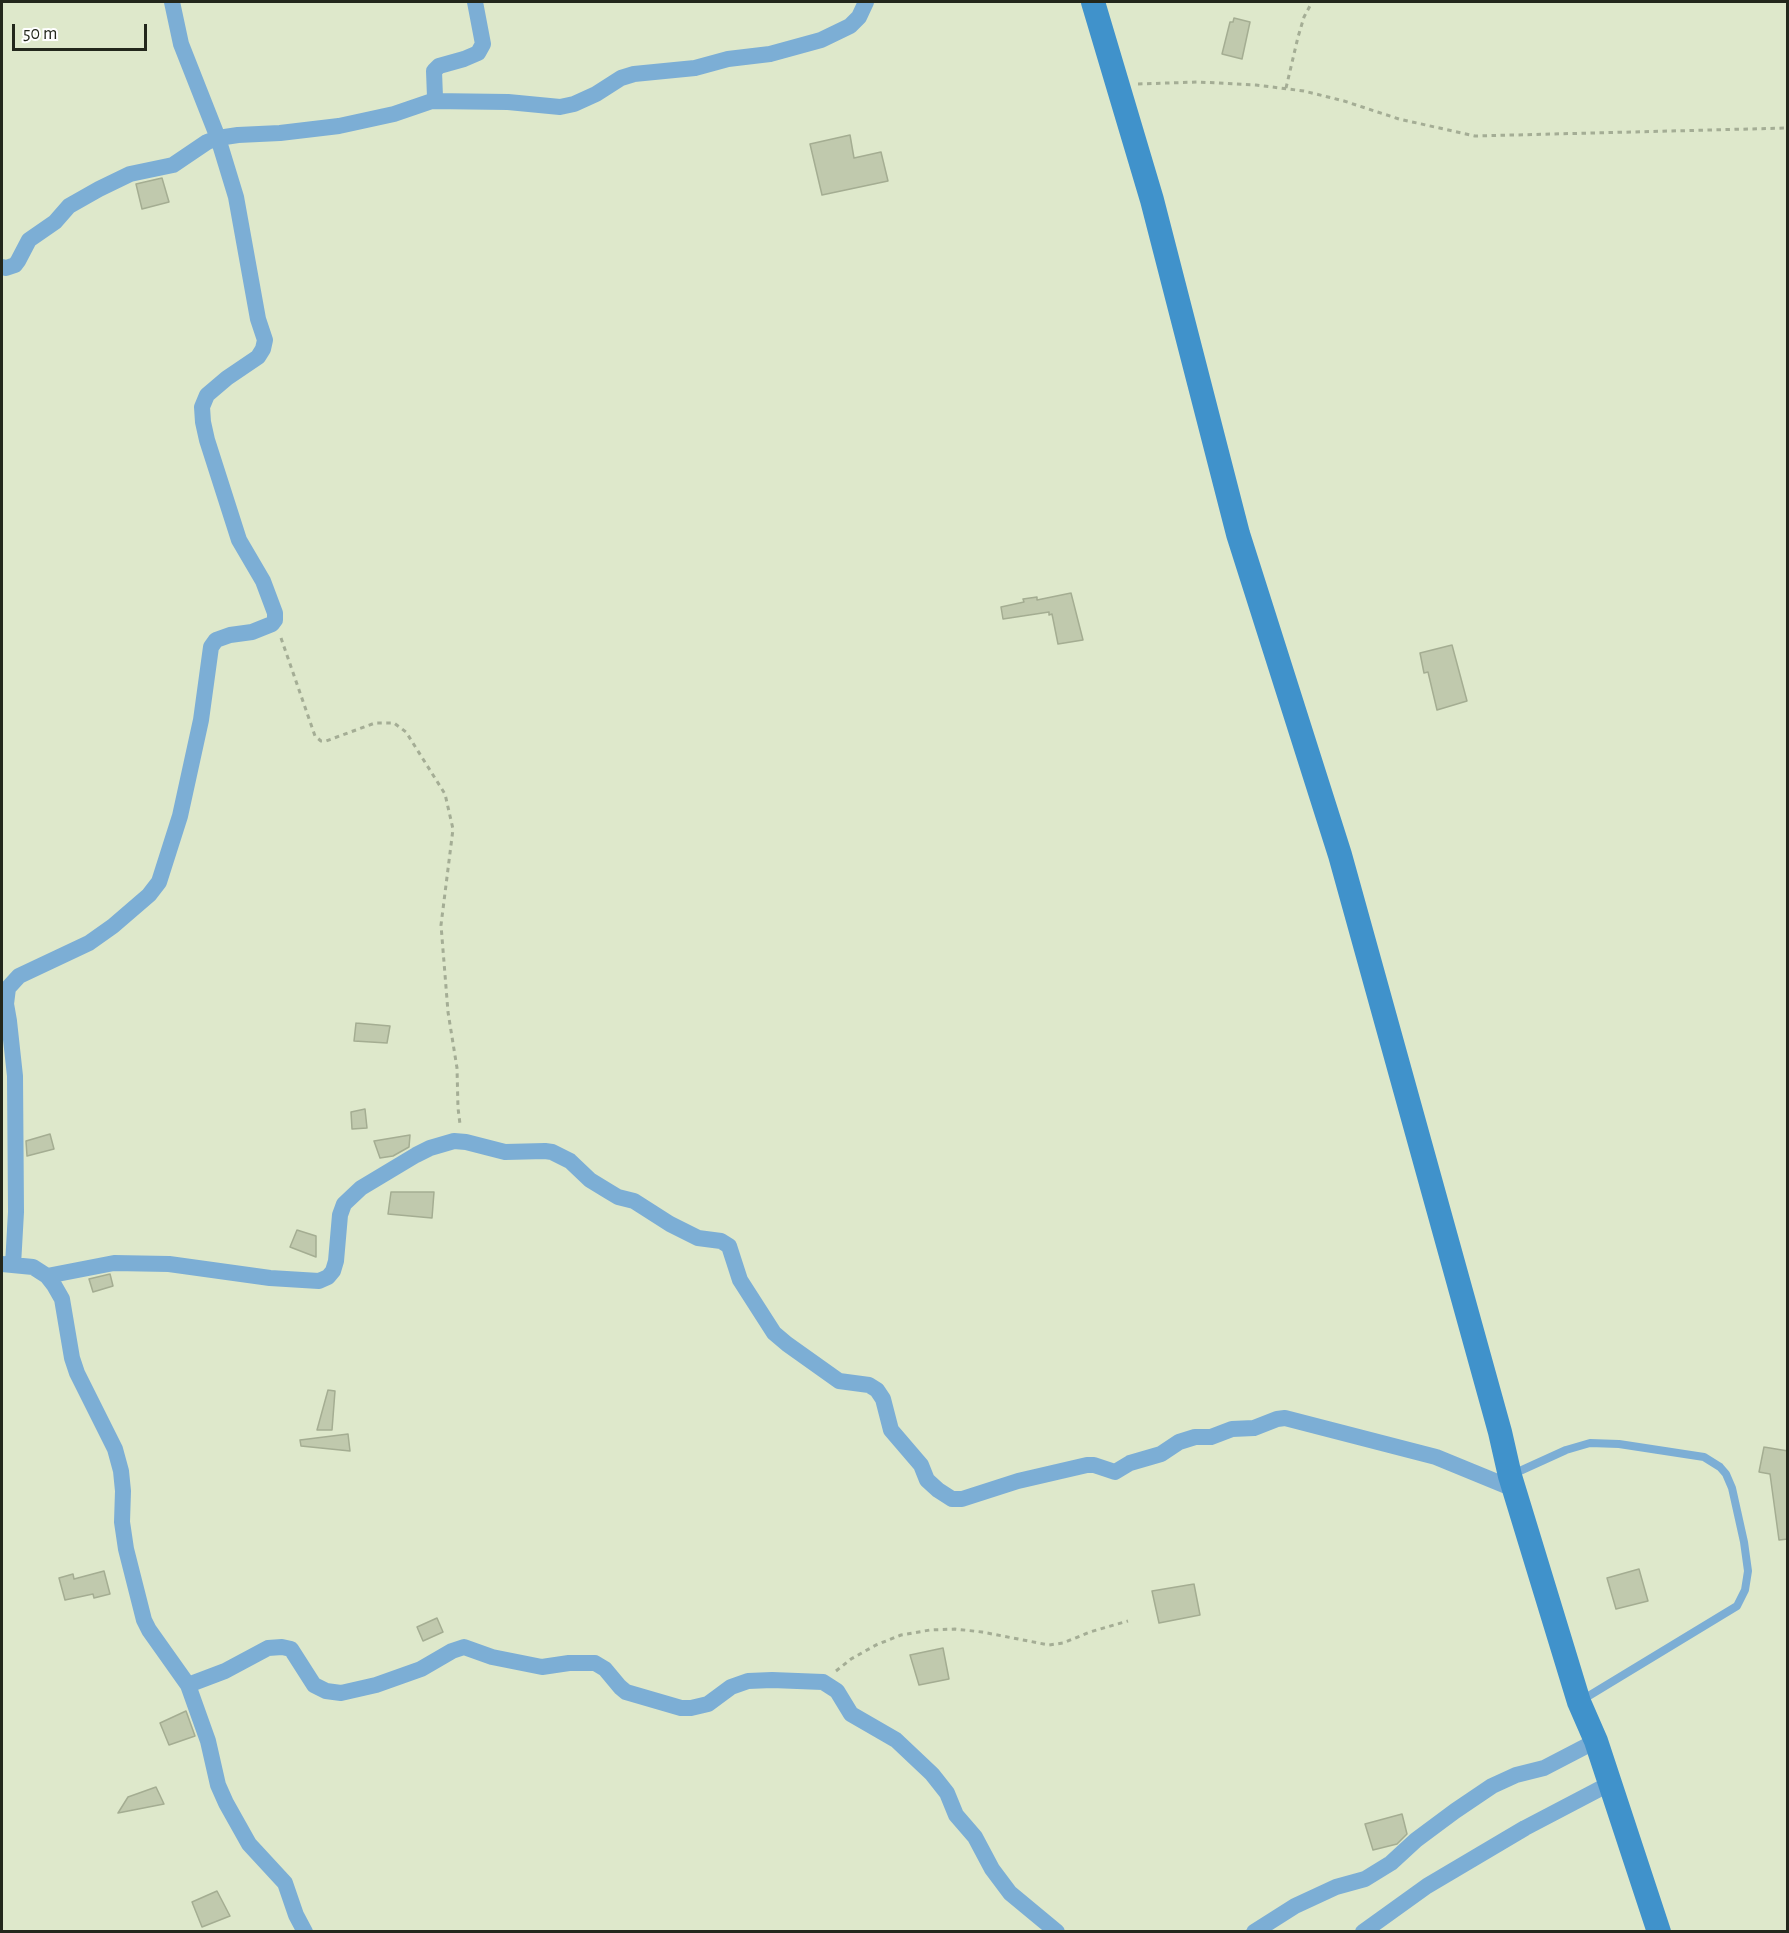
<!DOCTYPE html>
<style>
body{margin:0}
#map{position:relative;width:1789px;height:1933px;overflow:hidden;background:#dee8cb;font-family:"Alegreya Sans",sans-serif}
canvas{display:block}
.frame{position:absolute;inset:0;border:3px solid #23271c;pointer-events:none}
.scale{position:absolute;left:12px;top:24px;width:135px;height:27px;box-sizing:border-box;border:3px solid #23271c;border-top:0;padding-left:8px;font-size:18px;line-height:21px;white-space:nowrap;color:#23271c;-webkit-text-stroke:4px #fff;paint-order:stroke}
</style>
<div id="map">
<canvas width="1789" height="1933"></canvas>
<div class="frame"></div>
<div class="scale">50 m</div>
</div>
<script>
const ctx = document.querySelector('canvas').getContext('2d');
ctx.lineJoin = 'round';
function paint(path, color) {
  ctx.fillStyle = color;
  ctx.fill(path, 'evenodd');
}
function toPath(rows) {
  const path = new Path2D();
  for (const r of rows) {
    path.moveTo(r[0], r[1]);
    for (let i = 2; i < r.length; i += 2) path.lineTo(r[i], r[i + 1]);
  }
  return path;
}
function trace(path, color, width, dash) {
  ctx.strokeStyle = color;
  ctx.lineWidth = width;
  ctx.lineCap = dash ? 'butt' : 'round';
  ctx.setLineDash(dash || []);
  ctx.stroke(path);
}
const building = toPath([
 [1234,18,1250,22,1242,59,1222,54,1230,22,1233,22,1234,18],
 [850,135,854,158,881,152,888,181,822,195,810,144,850,135],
 [162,178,169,202,142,209,136,184,162,178],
 [1071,593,1083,640,1058,644,1052,614,1049,615,1049,612,1003,619,1001,607,1024,602,1023,599,1037,597,1037,600,1071,593],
 [1452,645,1467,701,1437,710,1428,672,1424,673,1420,653,1452,645],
 [356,1023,390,1026,387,1043,354,1041,356,1023],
 [365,1109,367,1128,352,1129,351,1112,365,1109],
 [50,1134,54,1149,27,1156,26,1141,50,1134],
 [410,1135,409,1147,393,1156,380,1158,374,1141,410,1135],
 [391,1192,434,1192,432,1218,388,1214,391,1192],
 [297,1230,316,1236,316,1257,290,1247,297,1230],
 [110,1274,113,1286,93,1292,89,1279,110,1274],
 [328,1390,335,1391,332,1430,317,1430,328,1390],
 [348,1434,350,1451,301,1446,300,1440,348,1434],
 [1764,1447,1788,1451,1788,1539,1779,1540,1770,1474,1759,1472,1764,1447],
 [1639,1569,1648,1601,1616,1609,1607,1578,1639,1569],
 [104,1571,110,1594,94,1598,93,1594,65,1600,59,1578,73,1574,74,1579,104,1571],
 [1194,1584,1200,1615,1159,1623,1152,1591,1194,1584],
 [437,1618,443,1632,423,1641,417,1627,437,1618],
 [943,1648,949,1679,919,1685,910,1655,943,1648],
 [186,1711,195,1736,169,1745,160,1723,186,1711],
 [156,1787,164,1804,118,1813,128,1797,156,1787],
 [1402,1814,1407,1834,1397,1844,1373,1850,1365,1824,1402,1814],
 [217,1891,230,1916,202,1927,192,1902,217,1891]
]);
paint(building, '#c0c9ad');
trace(building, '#a4ad92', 1.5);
trace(toPath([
 [1138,84,1198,82,1256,85,1304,91,1344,101,1399,119,1475,136,1788,128],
 [1286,88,1298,37,1304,17,1312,2],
 [281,638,315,736,321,741,326,741,375,723,394,723,406,732,445,794,453,829,441,925,448,1012,457,1068,458,1108,460,1124],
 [836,1671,851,1659,876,1645,901,1635,930,1630,955,1629,982,1632,1049,1645,1063,1643,1090,1632,1128,1621]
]), '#a4ad95', 3, [4.5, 4.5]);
trace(toPath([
 [1511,1475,1566,1450,1590,1443,1619,1444,1704,1457,1720,1467,1726,1474,1732,1488,1744,1542,1748,1571,1745,1590,1737,1606,1582,1700]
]), '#7caed5', 8);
trace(toPath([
 [432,101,508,102,560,107,574,104,596,94,621,78,634,74,695,68,728,59,770,54,821,40,850,26,859,17,866,2],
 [2,267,6,268,15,265,18,261,29,240,55,222,69,206,99,189,130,174,173,165,207,142,218,138,238,135,280,133,339,126,394,114,432,101,435,97,434,71,439,66,464,59,478,53,483,44,475,2],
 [2,1264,33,1267,47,1276,54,1285,62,1299,72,1358,77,1373,115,1449,121,1471,123,1491,122,1522,126,1549,144,1620,149,1630,188,1685,208,1741,218,1785,226,1803,249,1844,285,1883,296,1915,305,1932],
 [13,1265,16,1212,15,1076,9,1021,6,1004,8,988,19,976,89,943,113,926,149,895,159,882,180,816,201,720,211,647,216,640,230,635,252,632,272,624,275,620,275,613,263,581,239,540,207,440,203,422,202,407,207,395,227,378,258,357,263,349,265,340,258,319,236,197,218,138,181,44,172,2],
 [47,1276,114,1263,169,1264,270,1278,319,1281,328,1277,333,1271,336,1261,340,1215,344,1204,361,1188,416,1155,430,1148,454,1141,466,1142,505,1152,545,1151,552,1152,570,1161,590,1180,608,1191,618,1197,634,1201,670,1224,698,1238,721,1241,729,1246,740,1280,774,1333,787,1344,839,1381,869,1385,877,1390,883,1399,891,1430,921,1465,927,1480,938,1490,952,1499,962,1499,1018,1481,1087,1465,1094,1465,1115,1472,1130,1463,1161,1454,1179,1442,1195,1437,1211,1437,1232,1429,1254,1428,1277,1419,1285,1418,1436,1457,1514,1489],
 [188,1685,225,1671,268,1648,282,1647,291,1649,314,1685,326,1691,341,1693,376,1685,421,1669,452,1651,464,1647,492,1657,542,1667,569,1663,595,1663,605,1669,620,1687,626,1692,681,1708,691,1708,708,1704,731,1687,748,1681,772,1680,823,1682,837,1691,851,1714,896,1740,932,1774,947,1793,956,1815,975,1837,992,1869,1010,1893,1057,1932],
 [1254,1932,1295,1906,1336,1887,1365,1879,1391,1863,1416,1840,1455,1811,1492,1786,1516,1775,1544,1768,1596,1741],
 [1363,1932,1427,1886,1525,1828,1609,1784]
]), '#7caed5', 16);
trace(toPath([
 [1093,2,1152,200,1238,534,1340,855,1500,1432,1510,1476,1579,1702,1596,1741,1659,1932]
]), '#4092cb', 24);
</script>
